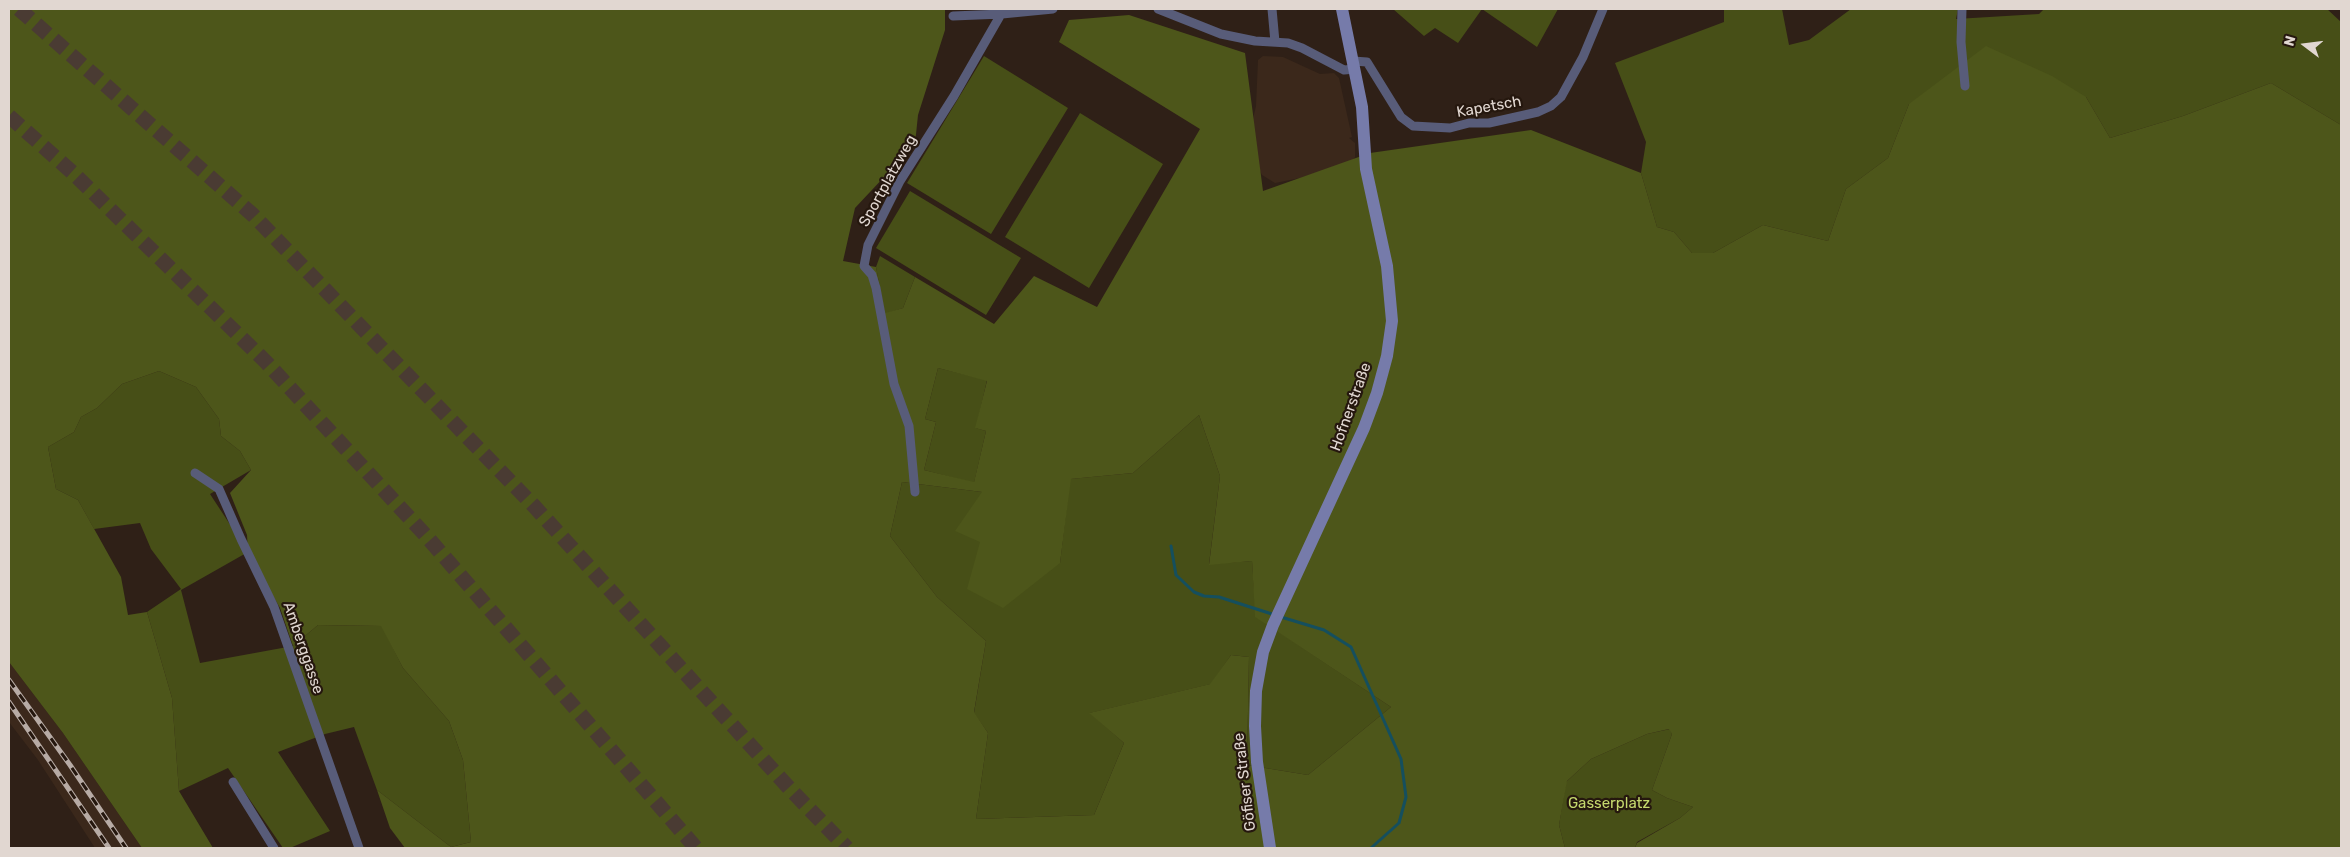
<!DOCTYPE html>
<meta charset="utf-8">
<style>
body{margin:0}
#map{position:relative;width:2350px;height:857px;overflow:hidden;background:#2f2017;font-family:Rubik,sans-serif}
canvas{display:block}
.frame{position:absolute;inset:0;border:10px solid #e1d7d1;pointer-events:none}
.north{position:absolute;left:2280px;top:20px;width:50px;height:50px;-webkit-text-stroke:4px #25170e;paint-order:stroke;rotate:285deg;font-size:14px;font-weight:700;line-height:20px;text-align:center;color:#e1d7d1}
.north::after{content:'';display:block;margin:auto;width:18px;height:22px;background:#e1d7d1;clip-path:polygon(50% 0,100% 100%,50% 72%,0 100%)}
</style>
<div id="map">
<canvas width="2350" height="857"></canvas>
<div class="frame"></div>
<div class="north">N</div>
</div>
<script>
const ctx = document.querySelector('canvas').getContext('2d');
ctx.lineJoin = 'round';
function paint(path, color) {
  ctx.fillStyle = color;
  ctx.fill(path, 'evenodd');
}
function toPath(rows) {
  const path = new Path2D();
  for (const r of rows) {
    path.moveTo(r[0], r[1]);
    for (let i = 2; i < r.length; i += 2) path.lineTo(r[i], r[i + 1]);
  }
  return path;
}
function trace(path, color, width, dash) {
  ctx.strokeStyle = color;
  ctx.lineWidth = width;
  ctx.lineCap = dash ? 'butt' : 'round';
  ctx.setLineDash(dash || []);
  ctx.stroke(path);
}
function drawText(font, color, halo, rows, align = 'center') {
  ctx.font = font + ' Rubik,sans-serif';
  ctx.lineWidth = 4.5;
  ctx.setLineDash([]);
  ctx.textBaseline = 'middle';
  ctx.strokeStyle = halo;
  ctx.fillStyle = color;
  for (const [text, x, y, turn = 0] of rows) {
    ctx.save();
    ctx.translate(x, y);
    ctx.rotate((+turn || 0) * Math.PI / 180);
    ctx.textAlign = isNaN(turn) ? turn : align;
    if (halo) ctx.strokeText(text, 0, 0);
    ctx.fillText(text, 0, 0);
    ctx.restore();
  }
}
paint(toPath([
 [1263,56,1283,57,1320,74,1334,73,1339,78,1352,137,1349,138,1355,143,1355,157,1352,162,1300,178,1275,183,1262,175,1252,156,1249,136,1256,106,1258,60],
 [9,662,63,733,142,848,95,848,38,760,9,722]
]), '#3b281b');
paint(toPath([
 [1393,9,1558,9,1537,47,1482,9,1458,43,1435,28,1424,36],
 [1724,9,1782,9,1789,45,1809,40,1851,9,1958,9,1956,19,2039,14,2044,9,2327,9,2341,22,2341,125,2271,83,2183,116,2110,138,2086,97,1909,104,1888,158,1846,189,1828,241,1763,225,1713,253,1692,253,1674,232,1657,227,1641,173,1646,142,1615,63,1724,22],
 [984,56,1068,108,991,234,907,183],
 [1080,113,1163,164,1089,288,1005,237],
 [910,191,1021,258,986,315,876,248],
 [880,256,915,277,903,308,885,314,876,267],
 [938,368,987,380,976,428,986,431,974,483,924,470,936,422,925,419],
 [159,371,196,387,219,419,221,436,240,451,251,470,210,494,248,552,181,590,200,663,293,646,318,625,382,626,403,668,449,721,463,760,471,842,451,847,377,790,354,727,325,734,278,752,330,831,290,848,283,848,228,768,179,791,172,698,147,612,181,589,151,549,140,523,94,529,78,500,56,489,48,447,74,432,81,417,97,408,122,384],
 [1199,415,1220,476,1209,564,1252,561,1256,617,1391,707,1308,775,1247,765,1249,657,1231,655,1211,684,1090,713,1124,743,1094,815,976,819,988,733,974,713,986,641,937,597,890,536,902,482,982,492,1060,563,1070,479,1133,473],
 [1670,729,1672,734,1652,790,1667,798,1693,807,1680,818,1637,842,1635,848,1565,848,1559,825,1566,782,1591,759,1647,734]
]), '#474f17');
paint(toPath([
 [9,9,945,9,945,30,918,115,915,144,855,208,843,261,876,267,885,313,903,308,915,277,994,324,1034,276,1097,307,1200,129,1059,42,1069,20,1129,15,1245,53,1263,191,1370,153,1531,130,1641,173,1657,227,1674,232,1692,253,1713,253,1763,225,1828,241,1846,189,1888,158,1909,104,1986,46,2052,76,2086,97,2110,138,2183,116,2271,83,2341,125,2341,848,1635,848,1637,843,1680,818,1693,807,1667,798,1652,790,1672,734,1669,729,1647,734,1591,759,1567,781,1559,825,1565,848,405,848,390,828,377,790,451,847,471,842,463,760,449,721,403,668,381,626,318,625,293,646,280,608,248,552,247,535,230,493,251,470,240,451,221,436,219,419,196,387,159,371,122,384,97,408,81,417,74,432,48,447,56,489,78,500,121,577,128,615,147,612,172,698,179,791,213,848,142,848,63,733,9,662],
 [938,368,987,381,975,428,986,431,974,482,924,470,936,422,925,419],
 [1199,415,1220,476,1209,565,1252,561,1255,617,1391,707,1308,775,1247,765,1249,657,1231,655,1210,684,1089,713,1124,743,1094,815,976,819,988,733,974,712,986,641,937,597,890,536,902,482,982,492,955,531,980,542,967,589,1003,608,1060,563,1071,479,1133,473]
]), '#4d561a');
trace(toPath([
 [1171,546,1176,575,1194,592,1204,596,1219,597,1275,615],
 [1281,617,1324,630,1351,647,1401,759,1406,797,1399,823,1371,848]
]), '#154f5e', 3);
trace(toPath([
 [19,9,253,215,534,506,790,789,847,848],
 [9,116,73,173,266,362,428,538,696,848]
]), '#4a3b33', 15, [15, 8]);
trace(toPath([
 [1158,9,1221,34,1255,41,1288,43,1302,48,1344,70,1355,69],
 [1272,9,1275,42],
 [1962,9,1961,42,1965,86],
 [953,16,1002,14,1053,9],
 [1353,61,1367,62,1401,117,1413,126,1450,128,1469,123,1489,123,1538,112,1551,106,1561,97,1583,57,1603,9],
 [195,473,219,489,241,539,274,607,359,848],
 [915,492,909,426,894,384,876,288,872,275,864,266,868,245,900,181,954,96,1004,9],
 [233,782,274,848]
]), '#585c79', 9);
trace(toPath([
 [1270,848,1257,762,1255,726,1256,691,1263,652,1273,625,1364,428,1377,393,1387,356,1392,321,1387,266,1366,169,1362,107,1342,9]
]), '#767baa', 12);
const rail = toPath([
 [9,680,70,765,126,848],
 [9,702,109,848]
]);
trace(rail, '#b7aba5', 5);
trace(rail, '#25170e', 3, [9]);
drawText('15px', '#e1d7d1', '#25170e', [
 ["Kapetsch",1489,107,-10],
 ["Sportplatzweg",888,181,-61],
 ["Hofnerstraße",1351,407,-70],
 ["Amberggasse",303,648,71],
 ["Göfiser Straße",1245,782,-97]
]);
drawText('15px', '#c5d86d', '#25170e', [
 ["Gasserplatz",1609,804]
]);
</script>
